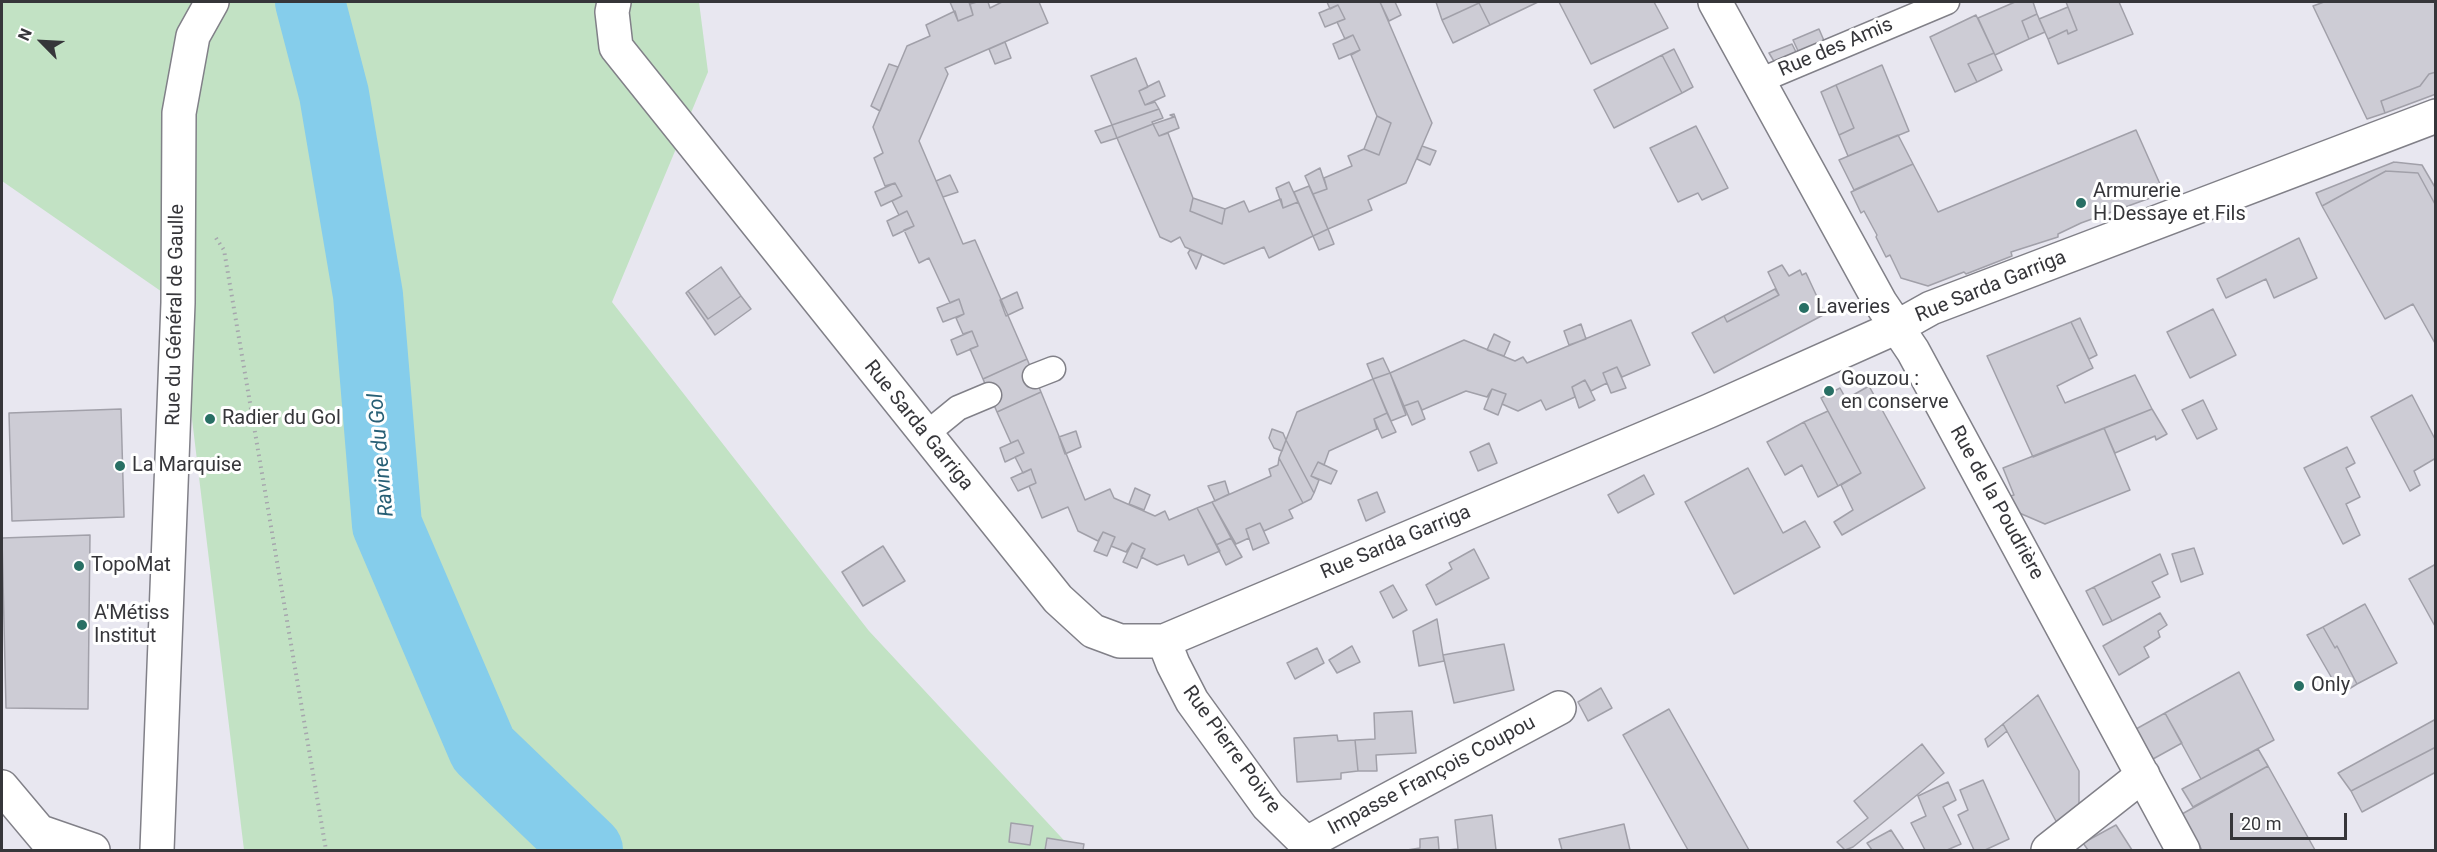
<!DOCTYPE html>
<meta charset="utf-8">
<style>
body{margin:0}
#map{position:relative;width:2437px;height:852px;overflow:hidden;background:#e8e7f0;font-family:Roboto,sans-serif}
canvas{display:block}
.frame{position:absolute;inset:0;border:3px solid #36363a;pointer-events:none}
.north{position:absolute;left:12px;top:12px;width:60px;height:60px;-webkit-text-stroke:4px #fff;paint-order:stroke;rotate:294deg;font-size:16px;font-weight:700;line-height:24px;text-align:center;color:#36363a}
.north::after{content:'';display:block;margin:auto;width:21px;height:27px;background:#36363a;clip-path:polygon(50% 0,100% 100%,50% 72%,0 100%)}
.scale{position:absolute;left:2230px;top:813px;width:117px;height:27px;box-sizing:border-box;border:3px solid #36363a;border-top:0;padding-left:8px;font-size:18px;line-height:21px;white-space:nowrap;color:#36363a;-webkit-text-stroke:4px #fff;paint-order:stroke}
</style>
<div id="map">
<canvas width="2437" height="852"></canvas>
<div class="frame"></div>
<div class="north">N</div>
<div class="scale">20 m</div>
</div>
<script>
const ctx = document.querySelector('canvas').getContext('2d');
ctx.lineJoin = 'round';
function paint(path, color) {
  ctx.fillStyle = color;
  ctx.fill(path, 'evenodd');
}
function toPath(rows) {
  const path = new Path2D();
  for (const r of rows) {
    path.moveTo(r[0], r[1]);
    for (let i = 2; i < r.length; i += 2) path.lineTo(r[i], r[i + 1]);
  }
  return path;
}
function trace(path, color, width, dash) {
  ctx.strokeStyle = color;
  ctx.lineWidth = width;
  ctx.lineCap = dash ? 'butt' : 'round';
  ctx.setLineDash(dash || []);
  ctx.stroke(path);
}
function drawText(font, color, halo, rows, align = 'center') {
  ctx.font = font + ' Roboto,sans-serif';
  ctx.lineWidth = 6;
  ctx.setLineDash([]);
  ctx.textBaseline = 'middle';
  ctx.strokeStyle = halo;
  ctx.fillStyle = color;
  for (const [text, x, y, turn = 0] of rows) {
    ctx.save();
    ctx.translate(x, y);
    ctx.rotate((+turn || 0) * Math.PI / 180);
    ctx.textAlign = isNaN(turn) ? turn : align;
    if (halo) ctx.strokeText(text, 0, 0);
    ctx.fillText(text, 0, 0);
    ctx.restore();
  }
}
paint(toPath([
 [2,2,699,2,708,72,612,302,869,631,1073,850,244,850,178,303,2,181]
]), '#c2e2c4');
trace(toPath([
 [310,2,334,94,368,295,387,525,483,749,588,850]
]), '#85cdeb', 70);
const building = toPath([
 [950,2,969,2,973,15,958,21,950,2],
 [977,2,988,2,990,8,1002,2,1039,2,1048,23,945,68,948,74,919,141,963,244,975,240,1027,359,983,379,970,349,978,346,972,331,963,334,956,318,964,314,959,299,950,303,929,258,919,263,904,230,914,226,907,211,899,215,892,201,902,196,895,183,885,186,874,158,883,153,873,127,907,46,930,36,926,25,955,11,958,21,973,15,970,4,977,2],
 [1327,2,1380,2,1432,123,1406,183,1368,200,1372,210,1328,229,1313,194,1327,189,1324,178,1352,166,1348,156,1364,149,1379,155,1391,123,1377,116,1351,55,1360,50,1353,35,1345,39,1337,22,1345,19,1338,5,1330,9,1327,2],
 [1380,2,1395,2,1401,15,1389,21,1380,2],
 [1436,2,1538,2,1490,25,1479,3,1442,20,1436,2],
 [1559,2,1654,2,1668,28,1591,64,1559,2],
 [2015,2,2033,2,2037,14,2022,21,2029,39,1995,55,1978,18,2015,2],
 [2066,2,2119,2,2133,34,2058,64,2048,39,2067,30,2068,34,2077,30,2066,2],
 [2324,2,2436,2,2436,72,2429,74,2420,86,2381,101,2385,113,2367,119,2313,6,2324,2],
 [1479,3,1490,25,1453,43,1442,20,1479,3],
 [1338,5,1345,19,1325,27,1319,13,1338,5],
 [2068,7,2077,30,2068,34,2067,30,2048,39,2039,19,2068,7],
 [2037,14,2045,32,2029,39,2022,21,2037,14],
 [1976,15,1994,53,1968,64,1977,82,1955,92,1930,37,1976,15],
 [1819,29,1825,43,1799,53,1793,40,1819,29],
 [1353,35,1360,50,1339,59,1333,44,1353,35],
 [1005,42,1011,58,995,64,989,49,1005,42],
 [1792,44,1797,54,1775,63,1769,53,1792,44],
 [1674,49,1693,87,1682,93,1662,55,1674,49],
 [1994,53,2002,70,1977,82,1968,64,1994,53],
 [1662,55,1682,93,1614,128,1594,90,1662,55],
 [1136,58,1148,87,1139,91,1145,105,1155,102,1159,109,1112,125,1091,76,1136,58],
 [889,64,898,67,880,111,871,106,889,64],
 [1882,65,1909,131,1848,156,1839,135,1854,128,1836,85,1882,65],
 [2436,72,2436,94,2385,113,2381,101,2420,86,2429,74,2436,72],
 [1159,81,1165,96,1145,105,1139,91,1159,81],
 [1836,85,1854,128,1839,135,1821,92,1836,85],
 [1159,109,1163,118,1152,122,1153,124,1117,138,1112,125,1159,109],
 [1174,114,1179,128,1159,136,1153,124,1174,117,1170,115,1174,114],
 [1377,116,1391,123,1379,155,1364,149,1377,116],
 [1153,124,1159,136,1168,133,1193,198,1190,211,1222,224,1225,209,1244,201,1249,212,1281,199,1283,208,1298,202,1313,236,1269,258,1264,247,1224,264,1185,247,1180,237,1171,242,1160,237,1117,138,1153,124],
 [1112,125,1117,138,1101,143,1095,131,1112,125],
 [1696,126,1728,188,1702,200,1698,193,1678,202,1650,148,1696,126],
 [2136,130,2164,193,2081,223,2058,234,2058,237,2011,252,2012,256,1966,274,1964,272,1928,286,1901,278,1890,255,1886,257,1876,237,1877,235,1864,211,1861,213,1851,192,1913,164,1938,212,2136,130],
 [1898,135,1913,164,1854,190,1839,160,1898,135],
 [1422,146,1436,151,1430,165,1417,159,1422,146],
 [2394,162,2422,165,2436,189,2436,206,2418,173,2386,171,2322,206,2316,193,2394,162],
 [1320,168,1327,189,1313,194,1305,176,1320,168],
 [2386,171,2418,173,2436,206,2436,345,2413,304,2385,319,2322,206,2386,171],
 [950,175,958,192,943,197,936,181,950,175],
 [1289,182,1298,202,1283,208,1276,188,1289,182],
 [895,183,902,196,881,206,875,192,895,183],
 [1309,186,1328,229,1313,236,1294,192,1309,186],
 [1193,198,1225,209,1222,224,1190,211,1193,198],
 [907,211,914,226,893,236,887,221,907,211],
 [1328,229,1334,244,1319,250,1313,236,1328,229],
 [2299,238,2317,278,2274,298,2266,279,2226,298,2217,279,2299,238],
 [1190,250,1202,254,1196,269,1188,253,1190,250],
 [1782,265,1789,276,1800,270,1802,275,1806,273,1825,314,1714,373,1692,333,1724,316,1727,322,1779,295,1768,272,1782,265],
 [721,267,741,296,708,319,688,291,721,267],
 [1775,289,1779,295,1727,322,1724,316,1775,289],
 [688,291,708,319,741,296,751,309,715,335,686,293,688,291],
 [1017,292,1023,308,1006,316,1000,300,1017,292],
 [959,299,964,314,943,322,937,308,959,299],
 [2213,309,2236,355,2190,378,2167,332,2213,309],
 [2080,318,2097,355,2089,359,2071,322,2080,318],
 [1631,320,1650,365,1622,377,1617,367,1603,373,1607,383,1591,391,1585,380,1572,387,1575,397,1546,410,1541,400,1518,411,1502,404,1506,394,1492,389,1487,397,1466,391,1422,410,1418,401,1404,406,1390,373,1464,340,1515,361,1523,357,1527,363,1631,320],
 [2071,322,2093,368,2057,386,2065,403,2135,375,2152,409,2033,457,1987,356,2071,322],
 [1581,324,1586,339,1569,345,1564,331,1581,324],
 [972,331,978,346,957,355,951,340,972,331],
 [1494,334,1510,342,1504,356,1487,350,1494,334],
 [1383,358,1390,373,1373,379,1367,364,1383,358],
 [1027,359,1041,392,997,412,983,379,1027,359],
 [1617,367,1626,388,1611,393,1603,373,1617,367],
 [1390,373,1406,415,1391,421,1373,379,1390,373],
 [1373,379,1387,413,1374,419,1377,429,1329,451,1324,465,1318,462,1311,476,1319,480,1314,493,1286,440,1297,412,1373,379],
 [1585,380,1595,400,1579,408,1572,387,1585,380],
 [1869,386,1925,488,1842,535,1834,522,1853,510,1841,485,1861,473,1821,398,1840,388,1846,399,1869,386],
 [1492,389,1506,394,1498,415,1484,409,1492,389],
 [1041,392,1085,500,1110,489,1114,498,1155,516,1165,511,1169,520,1197,508,1220,551,1188,565,1184,555,1157,565,1141,557,1145,549,1132,543,1126,552,1111,546,1115,537,1103,532,1098,541,1078,531,1068,507,1042,518,1029,486,1036,483,1031,469,1023,473,1015,457,1024,453,1018,440,1011,443,997,412,1041,392],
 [2412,395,2436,441,2436,458,2414,471,2420,485,2410,491,2371,417,2412,395],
 [2203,400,2217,429,2197,439,2182,410,2203,400],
 [1418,401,1425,419,1412,425,1404,406,1418,401],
 [121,409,124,517,12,521,9,413,121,409],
 [2152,409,2167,434,2156,440,2155,436,2115,453,2104,428,2152,409],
 [1828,411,1861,473,1838,486,1804,422,1828,411],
 [1387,413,1396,432,1382,438,1374,419,1387,413],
 [1804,422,1838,486,1818,497,1802,465,1785,475,1767,442,1804,422],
 [2104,428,2130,490,2045,524,2017,512,2010,496,2014,495,2003,468,2104,428],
 [1272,429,1283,433,1286,440,1282,451,1274,448,1269,438,1272,429],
 [1076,431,1081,447,1065,454,1059,437,1076,431],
 [1018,440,1024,453,1005,462,1000,448,1018,440],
 [1286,440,1314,493,1311,499,1303,503,1279,458,1286,440],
 [1489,443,1497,463,1478,471,1470,452,1489,443],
 [2347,447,2355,463,2346,468,2360,497,2346,504,2360,535,2343,544,2304,468,2347,447],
 [1279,458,1303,503,1289,510,1293,518,1264,531,1260,523,1246,529,1249,538,1236,544,1212,502,1271,476,1269,469,1278,465,1279,458],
 [1318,462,1337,471,1331,484,1311,476,1318,462],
 [1748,468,1783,533,1805,521,1820,547,1734,594,1685,502,1748,468],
 [1031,469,1036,483,1018,491,1011,478,1031,469],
 [1644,475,1654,494,1618,513,1608,495,1644,475],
 [1225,481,1229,494,1215,501,1208,486,1225,481],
 [1135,488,1150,495,1144,510,1129,504,1135,488],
 [1377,492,1385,512,1366,521,1358,500,1377,492],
 [1212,502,1231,538,1216,545,1197,508,1212,502],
 [1260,523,1269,543,1253,550,1246,529,1260,523],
 [1103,532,1115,537,1107,556,1094,551,1103,532],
 [90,535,88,709,6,708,2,538,90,535],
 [1231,538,1242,557,1226,565,1216,545,1231,538],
 [1132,543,1145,549,1137,568,1123,562,1132,543],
 [883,546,905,581,863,606,842,572,883,546],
 [2194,548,2203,574,2181,582,2172,554,2194,548],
 [1474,549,1489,578,1436,605,1426,585,1452,569,1449,563,1474,549],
 [2160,554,2168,574,2152,582,2160,597,2112,621,2094,587,2160,554],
 [2436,564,2436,628,2409,579,2436,564],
 [1393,585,1407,610,1393,618,1380,592,1393,585],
 [2094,587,2112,621,2103,625,2086,591,2094,587],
 [2365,604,2397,663,2357,684,2337,646,2335,648,2323,627,2365,604],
 [2160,613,2167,625,2158,631,2160,637,2144,647,2149,657,2119,675,2103,646,2160,613],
 [1437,619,1444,661,1419,666,1413,631,1437,619],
 [2323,627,2335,648,2337,646,2357,684,2341,694,2307,635,2323,627],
 [1504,644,1514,690,1454,703,1443,655,1504,644],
 [1352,646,1360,662,1337,673,1329,660,1352,646],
 [1317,648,1324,663,1295,679,1287,663,1317,648],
 [2239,672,2274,740,2201,779,2165,713,2239,672],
 [1601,688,1612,708,1588,721,1578,702,1601,688],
 [2038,695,2079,771,2079,805,2057,823,2003,724,2038,695],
 [1669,709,1749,850,1688,850,1623,735,1669,709],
 [1412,711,1416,753,1376,755,1377,771,1358,771,1355,740,1375,739,1374,713,1412,711],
 [2165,713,2182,743,2153,759,2136,729,2165,713],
 [2436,719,2436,747,2351,791,2338,773,2436,719],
 [2003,724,2007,731,1988,747,1985,739,2003,724],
 [1337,735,1338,741,1355,740,1358,771,1341,773,1341,779,1297,782,1294,738,1337,735],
 [1922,744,1944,773,1853,847,1845,850,1837,842,1868,818,1854,801,1922,744],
 [2436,747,2436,772,2362,812,2351,791,2436,747],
 [2258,749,2268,766,2193,807,2182,789,2258,749],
 [2268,766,2315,850,2202,850,2182,814,2268,766],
 [1983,780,2009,839,1985,850,1974,850,1958,815,1968,810,1960,790,1983,780],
 [1948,782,1956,800,1943,807,1961,844,1947,850,1925,850,1911,823,1926,816,1918,796,1948,782],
 [1492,815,1496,850,1447,850,1458,849,1455,820,1492,815],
 [1011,823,1033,826,1030,845,1009,842,1011,823],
 [1624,824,1630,850,1562,850,1559,839,1624,824],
 [2116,825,2132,850,2088,850,2083,843,2116,825],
 [1891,830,1904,850,1872,850,1867,843,1891,830],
 [1438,837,1439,850,1407,850,1420,848,1420,839,1438,837],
 [1047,838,1084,844,1083,850,1045,850,1047,838]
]);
paint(building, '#cdccd5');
trace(building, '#a1a0a9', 1.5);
const lane = toPath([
 [1759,81,1947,2],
 [1035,376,1053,369],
 [925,435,958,408,989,395]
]);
const street = toPath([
 [614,2,612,12,616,47,1058,599,1093,631,1120,641,1164,641,1709,411,1897,327,1931,308,2436,116],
 [1715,2,1880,302,1913,351,2183,850],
 [1164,641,1173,664,1192,701,1268,806,1313,850],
 [2,787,55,850],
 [41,832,93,850],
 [1305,844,1559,708],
 [2048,850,2143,775]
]);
const secondary = toPath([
 [157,850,178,303,179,113,193,36,212,2]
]);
trace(lane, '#818088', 27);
trace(street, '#818088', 36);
trace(secondary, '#818088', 36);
trace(toPath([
 [216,238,224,250,326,850]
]), '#a6a6ad', 4, [1.5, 4.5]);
trace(lane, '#fff', 24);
trace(street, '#fff', 33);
trace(secondary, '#fff', 33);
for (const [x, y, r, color] of [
 [2081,203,6,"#286f64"],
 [1804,308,6,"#286f64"],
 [1829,391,6,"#286f64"],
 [210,419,6,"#286f64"],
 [120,466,6,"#286f64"],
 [79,566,6,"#286f64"],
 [82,625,6,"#286f64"],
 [2299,686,6,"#286f64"]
]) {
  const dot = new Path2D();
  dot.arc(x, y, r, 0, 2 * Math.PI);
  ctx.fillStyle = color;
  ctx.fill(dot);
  trace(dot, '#fff', 2);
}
drawText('20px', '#36363a', '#fff', [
 ["Rue des Amis",1836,48,-23],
 ["Rue Sarda Garriga",1991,287,-22],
 ["Rue du Général de Gaulle",176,315,-89],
 ["Rue Sarda Garriga",918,426,51],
 ["Rue de la Poudrière",1996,503,61],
 ["Rue Sarda Garriga",1396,543,-23],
 ["Rue Pierre Poivre",1231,750,54],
 ["Impasse François Coupou",1432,776,-28]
]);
drawText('20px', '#36363a', '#fff', [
 ["Armurerie",2093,192],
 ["H.Dessaye et Fils",2093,215],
 ["Laveries",1816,308],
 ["Gouzou :",1841,380],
 ["en conserve",1841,403],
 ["Radier du Gol",222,419],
 ["La Marquise",132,466],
 ["TopoMat",91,566],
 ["A'Métiss",94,614],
 ["Institut",94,637],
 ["Only",2311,686]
], 'left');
drawText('italic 21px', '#275f75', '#fff', [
 ["Ravine du Gol",382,455,-95]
]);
</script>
